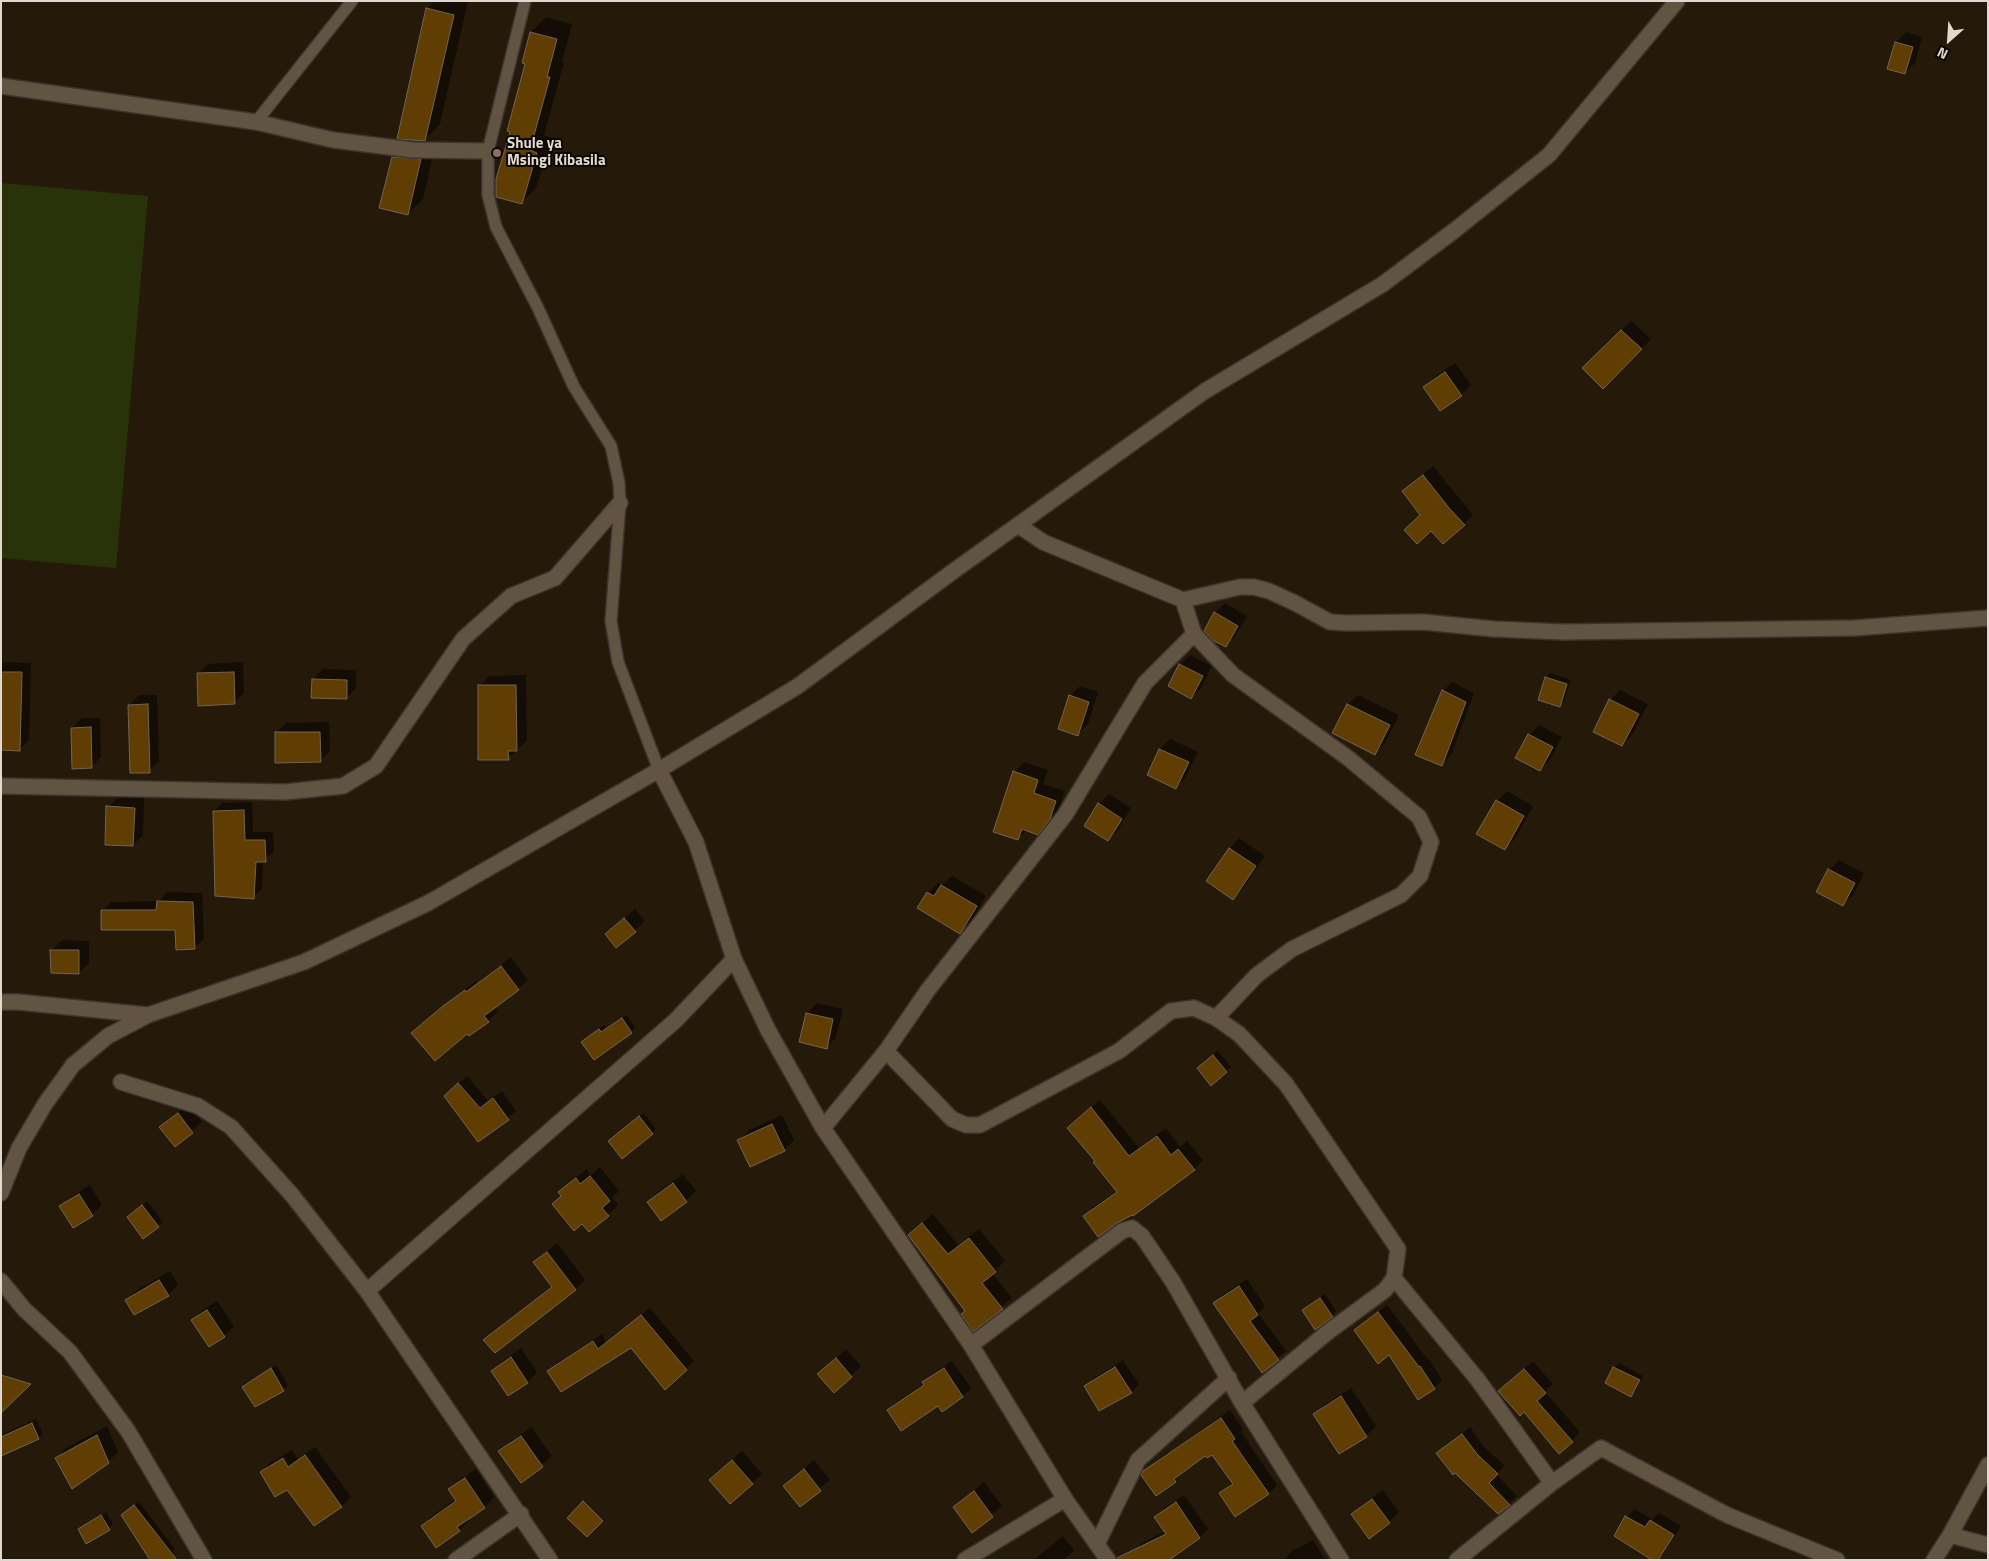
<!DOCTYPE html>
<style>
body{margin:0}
#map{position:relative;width:1989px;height:1561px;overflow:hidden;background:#25190a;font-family:"Titillium Web",sans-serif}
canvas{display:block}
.frame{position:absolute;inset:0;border:2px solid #e1d9cf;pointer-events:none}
.north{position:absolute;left:1924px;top:15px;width:50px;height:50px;-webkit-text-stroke:4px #0a0602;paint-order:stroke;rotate:206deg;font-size:14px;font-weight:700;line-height:20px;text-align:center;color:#e1d9cf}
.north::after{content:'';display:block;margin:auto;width:18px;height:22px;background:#e1d9cf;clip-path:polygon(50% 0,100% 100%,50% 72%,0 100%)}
</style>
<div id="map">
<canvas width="1989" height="1561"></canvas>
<div class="frame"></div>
<div class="north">N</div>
</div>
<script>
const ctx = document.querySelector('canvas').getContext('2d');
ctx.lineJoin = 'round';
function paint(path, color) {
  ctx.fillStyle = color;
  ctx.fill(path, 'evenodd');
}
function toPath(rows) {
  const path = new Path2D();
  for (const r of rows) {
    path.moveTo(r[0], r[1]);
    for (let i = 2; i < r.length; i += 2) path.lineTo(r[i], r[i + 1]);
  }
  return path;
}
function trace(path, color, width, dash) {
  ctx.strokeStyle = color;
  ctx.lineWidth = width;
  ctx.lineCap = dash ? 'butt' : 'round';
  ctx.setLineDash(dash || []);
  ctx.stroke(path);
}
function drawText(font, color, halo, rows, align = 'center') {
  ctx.font = font + ' "Titillium Web",sans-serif';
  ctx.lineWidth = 4;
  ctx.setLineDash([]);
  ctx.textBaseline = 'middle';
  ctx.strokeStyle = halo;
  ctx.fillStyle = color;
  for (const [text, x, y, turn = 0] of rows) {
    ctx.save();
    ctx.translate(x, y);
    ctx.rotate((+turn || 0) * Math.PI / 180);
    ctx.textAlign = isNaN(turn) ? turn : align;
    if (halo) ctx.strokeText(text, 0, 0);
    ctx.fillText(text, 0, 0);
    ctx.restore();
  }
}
paint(toPath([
 [1,183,148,196,116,568,1,558]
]), '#29330a');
paint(toPath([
 [435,1,468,1,440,124,425,140,427,9],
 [546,17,572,24,562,62,564,62,544,135,552,138,536,188,521,203,511,131,527,63,531,32],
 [1906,32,1922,37,1915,63,1905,73,1896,42],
 [409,142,435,145,423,199,408,214,394,158],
 [1631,321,1651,339,1603,387,1584,368],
 [1455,363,1471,385,1461,395,1425,387,1435,377],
 [1433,466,1473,515,1464,524,1422,515,1403,491],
 [1225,603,1247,616,1235,636,1226,646,1215,613],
 [1190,655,1212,666,1201,688,1191,697,1169,686,1180,665],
 [1,662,31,663,29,740,19,750,1,749],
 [243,662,244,693,234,703,198,674,208,664],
 [323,669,356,670,356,688,346,698,313,679],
 [1550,673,1571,680,1564,701,1560,705,1546,678],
 [526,675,527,740,508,759,480,686,489,676],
 [1452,682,1474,693,1451,755,1442,764,1426,734,1444,690],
 [1080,686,1098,692,1088,724,1078,734,1070,696],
 [1620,690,1648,704,1632,735,1622,745,1610,700],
 [139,695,157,695,159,761,149,771,129,705],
 [1358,695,1399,715,1385,743,1375,753,1348,704],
 [82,718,100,718,101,757,91,767,72,728],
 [329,722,330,751,320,761,276,733,286,723],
 [1539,725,1562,737,1550,760,1540,770,1529,735],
 [1170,739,1198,752,1186,777,1176,787,1148,774,1160,749],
 [1024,762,1048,770,1043,784,1065,791,1059,808,1047,823,1037,833,1027,830,1018,838,1014,772],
 [1507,791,1533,806,1515,839,1505,848,1497,801],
 [1109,794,1131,808,1118,830,1108,839,1099,804],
 [118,797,144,798,143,835,133,845,108,807],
 [252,802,253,832,273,832,274,852,263,860,262,889,253,897,214,811,222,803],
 [1239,838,1265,856,1243,888,1233,898,1208,880,1230,848],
 [1839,860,1864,873,1853,895,1843,904,1829,870],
 [952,876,986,896,970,923,960,932,928,893,938,883,942,885],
 [167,892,202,893,204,939,194,948,177,928,102,911,111,902,159,901],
 [635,909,645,921,617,947,616,925],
 [62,940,89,941,89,963,79,973,52,950],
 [511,957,528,980,518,989,494,1007,498,1011,488,1021,422,1024,476,981,477,983],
 [817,1003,843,1009,836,1037,827,1047,807,1013],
 [627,1015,635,1028,631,1032,583,1042,604,1025,606,1028],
 [1218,1051,1231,1067,1212,1084,1203,1063],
 [467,1076,488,1101,502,1091,516,1111,478,1141,453,1088],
 [1100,1100,1139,1148,1166,1128,1180,1147,1187,1141,1203,1160,1195,1169,1133,1215,1085,1216,1093,1207,1118,1190,1096,1160,1077,1119],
 [188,1104,202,1122,175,1145,161,1127],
 [644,1113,656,1129,652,1133,609,1141],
 [782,1115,794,1140,784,1150,739,1140,749,1130],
 [600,1167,619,1191,612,1198,618,1205,608,1215,562,1196,560,1192,586,1169,591,1175],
 [683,1174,696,1191,686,1201,648,1202,658,1192],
 [90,1185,102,1205,92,1215,61,1207,71,1197],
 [147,1201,163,1222,158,1226,128,1217],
 [933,1214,958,1245,979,1229,1005,1261,992,1273,1012,1298,974,1330,966,1310,919,1226],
 [557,1243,585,1280,576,1289,495,1351,485,1340,552,1286,534,1262],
 [170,1271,178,1285,168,1295,127,1300,137,1290],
 [1247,1279,1265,1306,1258,1313,1286,1351,1262,1371,1214,1303,1223,1295],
 [1325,1294,1336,1311,1332,1316,1303,1310],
 [217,1301,234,1326,224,1336,193,1320,203,1310],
 [1387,1305,1428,1360,1429,1359,1442,1380,1434,1388,1390,1354,1355,1330],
 [650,1308,694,1361,665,1389,631,1346,549,1371,557,1363,602,1334,606,1342],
 [521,1348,537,1372,528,1382,509,1395,493,1371,503,1361],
 [846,1349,861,1366,834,1392,818,1374],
 [1123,1360,1139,1384,1132,1392,1099,1410,1086,1387,1093,1379],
 [952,1361,971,1388,963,1396,938,1404,888,1410,897,1402,924,1383,932,1374],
 [1533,1361,1553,1384,1545,1392,1580,1432,1572,1441,1524,1411,1499,1391],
 [1619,1363,1643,1376,1636,1391,1631,1395,1606,1382],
 [276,1365,288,1385,283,1390,244,1387],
 [1351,1388,1376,1426,1366,1436,1315,1414,1324,1405],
 [1230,1410,1243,1430,1241,1432,1277,1485,1269,1494,1221,1493,1233,1482,1212,1453,1205,1454,1183,1471,1175,1481,1144,1471,1168,1452,1169,1453],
 [36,1419,43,1433,38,1438,1,1443,1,1436,3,1434],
 [107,1426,118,1452,108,1462,57,1458,66,1448],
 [531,1427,552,1456,522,1481,500,1451,510,1442],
 [1470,1427,1484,1447,1505,1466,1496,1474,1517,1496,1498,1513,1438,1453],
 [315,1447,351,1497,342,1506,314,1525,287,1488,262,1472,270,1463,292,1450,298,1459],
 [742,1451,762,1474,752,1483,720,1470],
 [814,1460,830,1480,800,1505,784,1486],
 [476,1469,494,1497,485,1507,467,1518,469,1521,459,1530,422,1526,432,1516,456,1499,450,1490,460,1480],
 [984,1482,1002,1506,972,1531,954,1507],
 [1383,1490,1399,1512,1390,1522,1369,1537,1353,1514,1363,1504],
 [1184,1495,1208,1529,1200,1537,1134,1551,1142,1543,1166,1531,1156,1517,1164,1508],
 [139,1502,175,1549,171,1554,127,1511],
 [1634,1509,1652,1519,1659,1513,1681,1526,1664,1553,1657,1560,1626,1517],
 [106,1512,113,1524,109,1529,79,1529],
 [1063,1536,1074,1550,1064,1560,1034,1560],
 [1313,1540,1325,1560,1284,1560,1292,1551]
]), '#0007');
const building = toPath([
 [426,8,454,15,425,141,397,139,426,8],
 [530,32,557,39,547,77,550,77,530,150,537,153,522,204,496,197,496,179,510,132,507,131,525,64,522,63,530,32],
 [1895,42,1913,47,1905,74,1887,69,1895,42],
 [392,157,421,159,408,215,379,208,392,157],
 [1621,330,1642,349,1603,389,1582,368,1621,330],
 [1445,372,1462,396,1440,411,1423,387,1445,372],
 [1423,475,1449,508,1465,525,1443,544,1431,531,1417,544,1404,530,1420,515,1402,491,1423,475],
 [1214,612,1238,626,1226,647,1212,640,1204,631,1214,612],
 [1179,664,1203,676,1191,699,1168,686,1179,664],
 [1,672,22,672,20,751,1,750,1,672],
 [234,672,235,704,198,706,197,673,234,672],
 [1545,677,1567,684,1560,707,1538,700,1545,677],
 [312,679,347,680,347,699,311,698,312,679],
 [478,685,516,685,517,751,508,751,509,760,478,760,478,685],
 [1442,690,1466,702,1442,766,1415,755,1442,690],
 [1069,695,1089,702,1078,736,1058,729,1069,695],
 [1609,699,1639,714,1622,746,1593,732,1609,699],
 [148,704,150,773,130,773,128,705,148,704],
 [1347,704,1390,725,1375,755,1332,733,1347,704],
 [91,727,92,768,72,769,71,728,91,727],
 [275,732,320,732,321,762,275,763,275,732],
 [1528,734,1553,747,1540,771,1515,758,1528,734],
 [1159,749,1189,762,1176,789,1147,775,1159,749],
 [1013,771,1038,780,1034,793,1056,801,1050,819,1038,835,1022,829,1018,840,993,832,1013,771],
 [1496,800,1524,816,1505,850,1476,834,1496,800],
 [1098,803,1122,819,1108,841,1084,826,1098,803],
 [106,806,135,808,133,846,105,845,106,806],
 [244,810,245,840,265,840,266,862,256,862,254,899,215,896,213,811,244,810],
 [1229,848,1256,866,1233,900,1206,881,1229,848],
 [1828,869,1855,883,1843,906,1816,892,1828,869],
 [941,885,977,906,960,934,917,908,927,892,934,896,941,885],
 [157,901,193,902,195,949,176,950,175,930,101,930,101,910,156,910,157,901],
 [624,918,636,932,616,948,605,934,624,918],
 [50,950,79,950,79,974,51,973,50,950],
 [501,966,519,990,484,1016,489,1022,469,1036,467,1034,435,1061,411,1033,443,1006,465,990,466,992,501,966],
 [806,1013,833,1019,827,1049,799,1042,806,1013],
 [622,1018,632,1033,594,1060,581,1042,599,1029,601,1032,622,1018],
 [1213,1055,1227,1072,1211,1086,1197,1068,1213,1055],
 [458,1083,480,1108,493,1098,509,1120,478,1142,444,1096,458,1083],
 [1091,1107,1129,1156,1157,1136,1171,1155,1178,1149,1195,1170,1133,1216,1132,1215,1117,1223,1098,1237,1083,1216,1117,1192,1093,1162,1095,1161,1067,1128,1091,1107],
 [178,1113,193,1133,175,1147,159,1127,178,1113],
 [639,1116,653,1134,622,1159,608,1141,639,1116],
 [772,1124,785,1151,750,1167,737,1140,772,1124],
 [590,1176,610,1201,602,1208,609,1216,589,1232,582,1224,574,1231,552,1204,561,1196,558,1192,576,1178,580,1184,590,1176],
 [673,1183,687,1202,661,1221,647,1202,673,1183],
 [79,1194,93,1216,73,1228,59,1206,79,1194],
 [142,1205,159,1227,143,1239,127,1217,142,1205],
 [922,1223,948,1254,969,1238,996,1272,982,1283,1003,1309,973,1332,961,1314,965,1311,908,1235,922,1223],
 [547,1252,576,1290,495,1353,483,1340,552,1287,533,1262,547,1252],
 [159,1280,169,1296,134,1315,125,1300,159,1280],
 [1239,1286,1258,1315,1250,1321,1279,1360,1262,1373,1213,1303,1239,1286],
 [1320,1298,1333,1317,1315,1330,1302,1310,1320,1298],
 [207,1310,225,1337,209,1347,191,1320,207,1310],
 [1378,1312,1419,1367,1420,1366,1435,1389,1418,1400,1389,1355,1378,1364,1354,1330,1378,1312],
 [641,1315,687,1370,665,1390,631,1348,561,1392,547,1371,593,1341,598,1349,641,1315],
 [511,1357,528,1383,508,1396,491,1371,511,1357],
 [836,1358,852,1377,834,1393,817,1374,836,1358],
 [1115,1367,1132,1393,1099,1411,1084,1386,1115,1367],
 [1613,1367,1640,1380,1631,1397,1605,1383,1613,1367],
 [271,1368,284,1391,255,1407,242,1387,271,1368],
 [944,1368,963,1397,942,1412,938,1406,901,1431,887,1410,924,1385,922,1382,944,1368],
 [1524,1369,1546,1393,1537,1401,1573,1442,1559,1454,1524,1412,1520,1416,1498,1391,1524,1369],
 [1,1375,31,1384,1,1413,1,1375],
 [1341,1396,1367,1437,1339,1454,1313,1414,1341,1396],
 [1221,1418,1235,1439,1232,1441,1269,1494,1235,1517,1219,1493,1233,1484,1212,1455,1207,1458,1205,1456,1174,1479,1176,1482,1156,1496,1141,1475,1143,1471,1221,1418],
 [32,1423,39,1439,1,1456,1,1437,32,1423],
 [1462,1434,1477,1454,1498,1474,1489,1483,1510,1505,1498,1514,1455,1473,1453,1475,1436,1453,1462,1434],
 [97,1435,109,1463,72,1489,55,1458,97,1435],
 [521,1436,543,1467,521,1483,498,1451,521,1436],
 [305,1455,342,1507,314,1526,287,1490,275,1497,260,1472,283,1458,288,1467,305,1455],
 [732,1460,753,1484,730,1504,709,1480,732,1460],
 [804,1469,821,1491,800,1507,783,1486,804,1469],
 [465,1478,485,1508,457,1527,460,1531,436,1548,421,1526,456,1501,448,1489,465,1478],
 [974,1491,993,1517,972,1533,953,1507,974,1491],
 [1372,1499,1390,1523,1369,1539,1351,1514,1372,1499],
 [583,1501,603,1521,587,1537,567,1518,583,1501],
 [1176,1502,1200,1538,1169,1560,1117,1560,1117,1558,1166,1534,1154,1517,1176,1502],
 [134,1505,177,1560,150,1560,121,1515,134,1505],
 [101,1515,110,1530,86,1544,78,1529,101,1515],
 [1625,1516,1645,1527,1650,1520,1674,1535,1658,1560,1652,1560,1614,1536,1625,1516]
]);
paint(building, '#5f3d03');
trace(building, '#736553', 1);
const lane = toPath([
 [525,1,488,151,488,195,496,227,538,308,574,387,611,446,619,483,620,503,611,621,618,662,659,770],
 [256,122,352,1]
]);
const street = toPath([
 [1,86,256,122,333,140,413,150,488,151],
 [1018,525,1043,542,1183,600,1194,634,1233,675,1348,758,1419,817,1431,842,1420,876,1401,895,1292,949,1257,975,1216,1018],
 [1183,600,1240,587,1254,587,1269,591,1295,603,1330,622,1347,623,1423,622,1494,629,1563,632,1854,628,1988,618],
 [659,770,696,842,734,959,768,1030,823,1128,971,1345,1065,1499,1108,1560],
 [1,786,285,792,343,786,376,766,463,639,511,596,555,578,620,503],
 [1,1002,18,1002,148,1015],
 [886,1051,952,1119,966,1125,980,1125,1119,1051,1171,1011,1194,1008,1216,1018,1239,1034,1286,1084,1398,1249,1394,1278,1385,1290,1328,1332,1242,1403],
 [121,1082,198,1106,231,1127,292,1195,367,1291,550,1560],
 [823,1128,886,1051,928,990,1065,815,1145,683,1194,634],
 [1394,1278,1478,1380,1552,1483],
 [1,1281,24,1309,70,1352,128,1431,204,1560],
 [367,1291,676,1020,734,959],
 [971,1345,1122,1231,1132,1228,1142,1236,1173,1282,1242,1403,1341,1560],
 [1950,1535,1988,1545],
 [1097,1544,1138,1460,1229,1378],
 [456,1560,521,1514],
 [965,1560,1065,1499],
 [1457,1560,1552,1483,1601,1448,1727,1515,1837,1560],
 [1934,1560,1950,1535,1988,1465]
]);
const secondary = toPath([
 [1,1193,19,1148,45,1104,73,1065,108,1036,148,1015,304,962,428,903,659,770,798,686,955,570,1205,391,1383,284,1455,230,1549,155,1677,1]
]);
trace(lane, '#3c342e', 14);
trace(street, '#3c342e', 18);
trace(secondary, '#3c342e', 18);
trace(lane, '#625443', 11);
trace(street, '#625443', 15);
trace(secondary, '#625443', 15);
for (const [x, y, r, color] of [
 [497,153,5,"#8d6e63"]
]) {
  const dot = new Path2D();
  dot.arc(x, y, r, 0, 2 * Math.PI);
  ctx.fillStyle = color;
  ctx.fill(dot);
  trace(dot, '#0a0602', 2);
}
drawText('bold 15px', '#e1d9cf', '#0a0602', [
 ["Shule ya",507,144],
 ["Msingi Kibasila",507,161]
], 'left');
</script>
